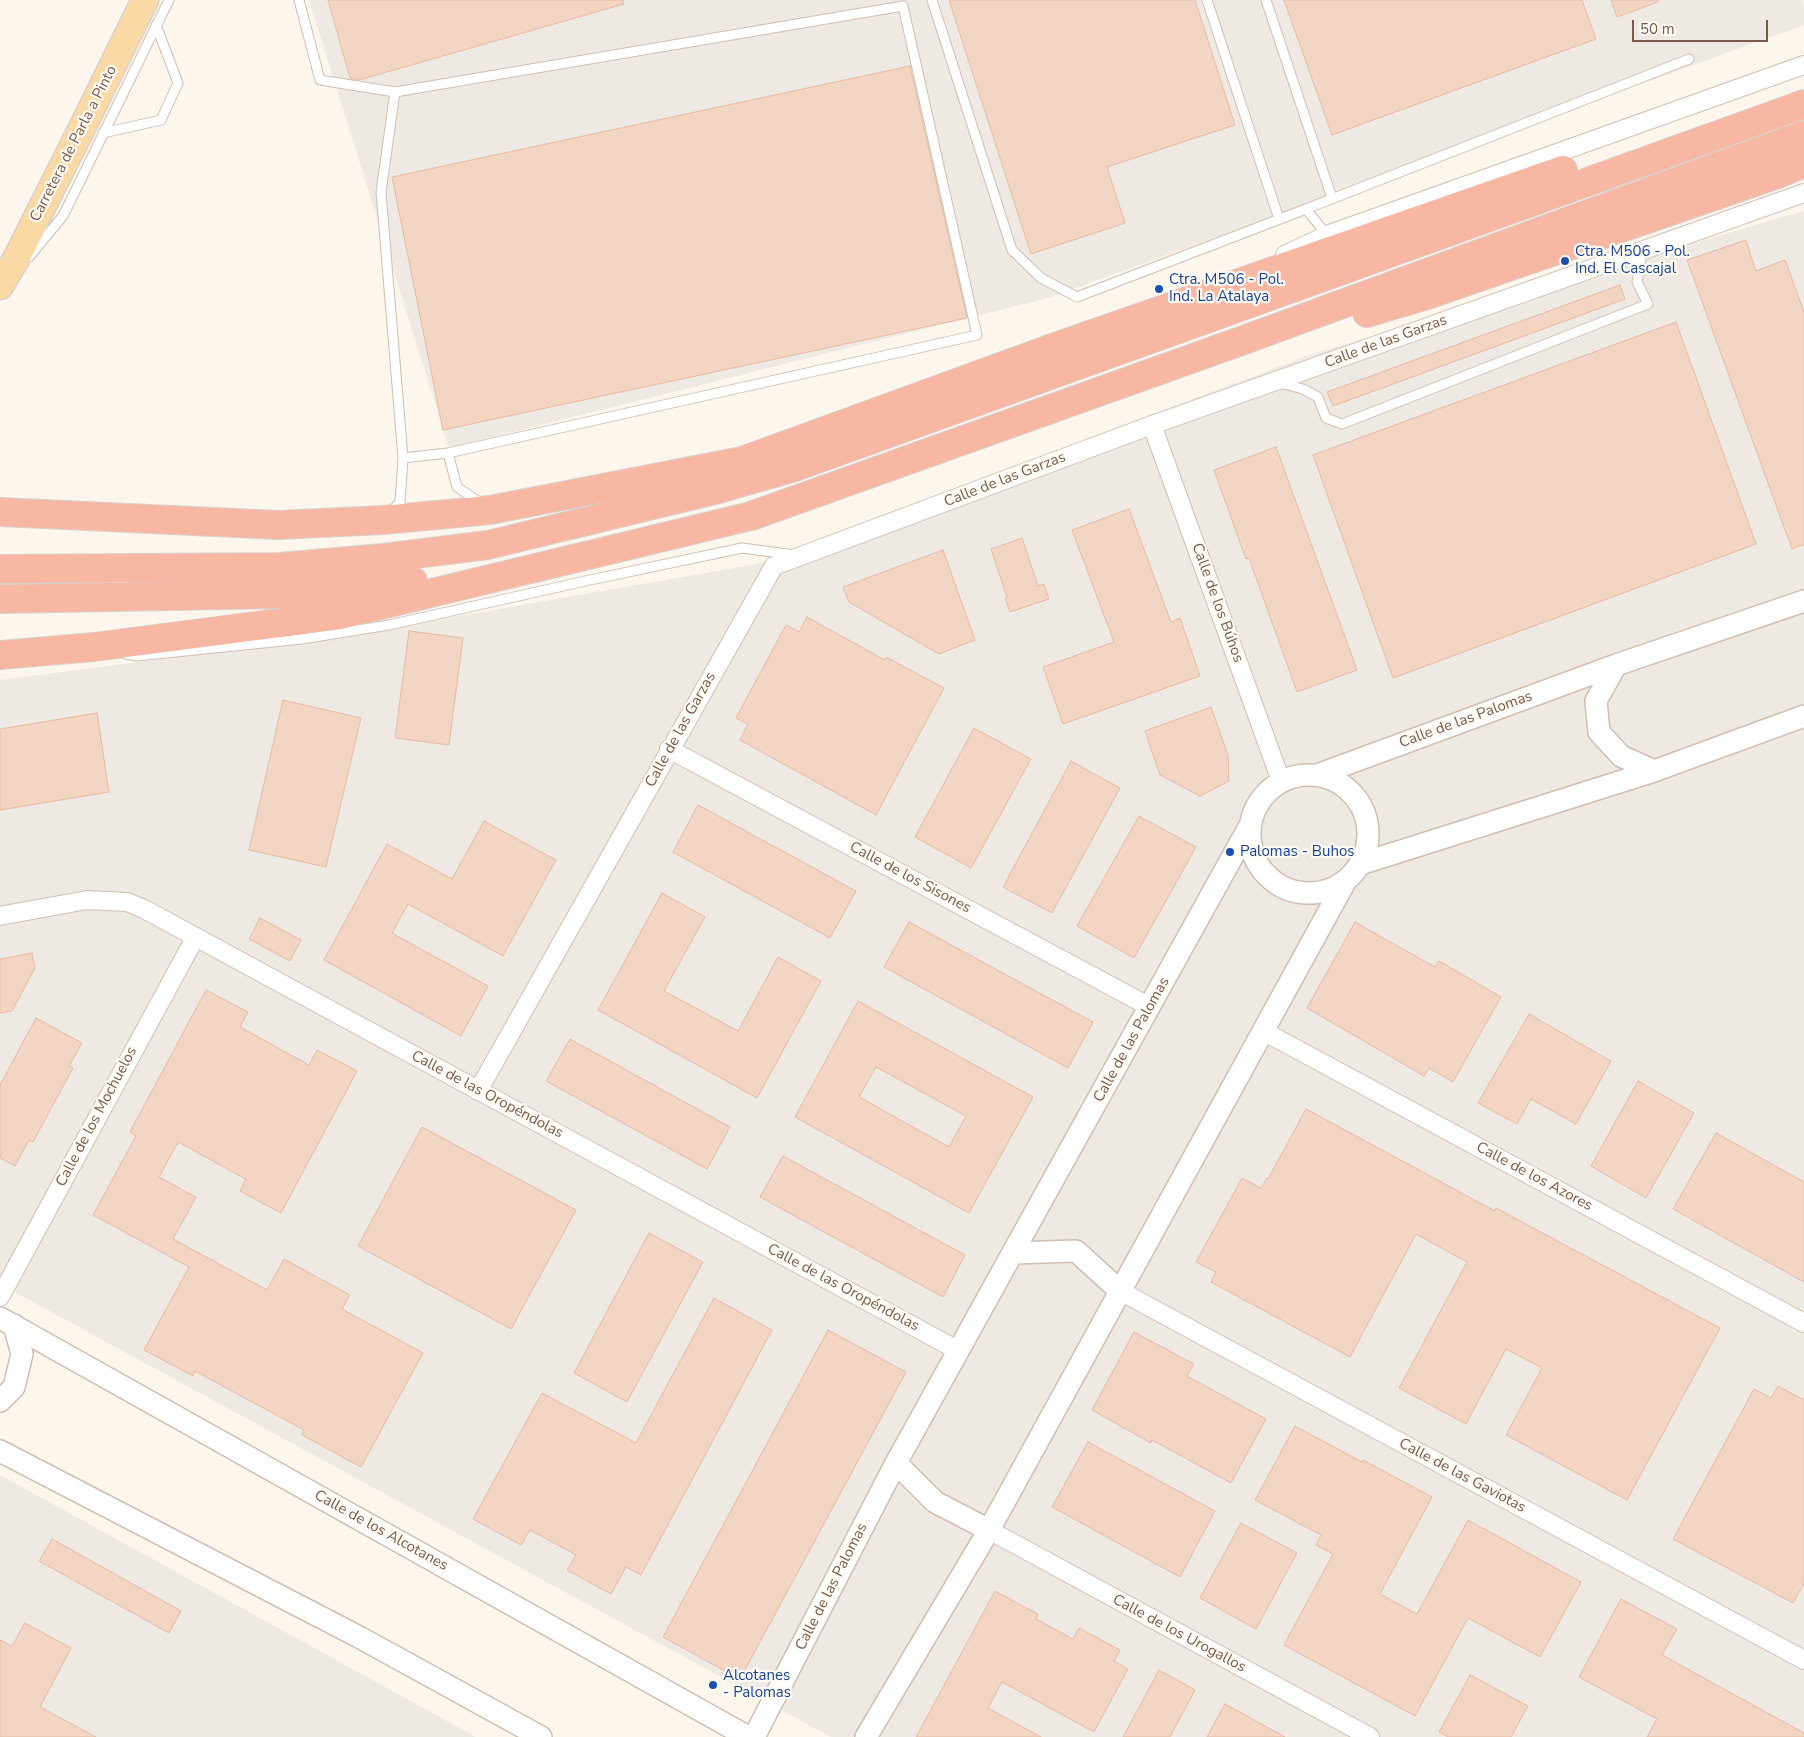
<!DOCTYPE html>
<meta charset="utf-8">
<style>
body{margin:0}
#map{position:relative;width:1804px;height:1737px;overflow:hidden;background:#fdf6ec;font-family:"Nunito Sans",sans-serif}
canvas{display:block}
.scale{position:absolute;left:1632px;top:20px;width:136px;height:22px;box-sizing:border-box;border:2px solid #7a5c4d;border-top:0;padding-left:6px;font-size:15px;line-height:18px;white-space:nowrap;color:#7a5c4d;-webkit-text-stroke:4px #fffaf3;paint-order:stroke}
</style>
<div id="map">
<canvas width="1804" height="1737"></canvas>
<div class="scale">50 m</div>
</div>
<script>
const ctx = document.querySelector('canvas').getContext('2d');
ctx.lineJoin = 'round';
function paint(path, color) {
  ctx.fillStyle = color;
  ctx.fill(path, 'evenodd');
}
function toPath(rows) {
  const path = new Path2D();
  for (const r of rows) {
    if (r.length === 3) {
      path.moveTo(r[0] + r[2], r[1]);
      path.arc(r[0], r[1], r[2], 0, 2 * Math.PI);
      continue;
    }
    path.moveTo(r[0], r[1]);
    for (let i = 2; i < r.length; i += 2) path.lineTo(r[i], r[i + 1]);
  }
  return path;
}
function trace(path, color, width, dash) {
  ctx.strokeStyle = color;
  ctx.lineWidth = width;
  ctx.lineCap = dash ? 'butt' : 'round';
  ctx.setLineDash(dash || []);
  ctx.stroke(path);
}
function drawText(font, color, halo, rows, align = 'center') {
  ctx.font = font + ' "Nunito Sans",sans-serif';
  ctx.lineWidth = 4.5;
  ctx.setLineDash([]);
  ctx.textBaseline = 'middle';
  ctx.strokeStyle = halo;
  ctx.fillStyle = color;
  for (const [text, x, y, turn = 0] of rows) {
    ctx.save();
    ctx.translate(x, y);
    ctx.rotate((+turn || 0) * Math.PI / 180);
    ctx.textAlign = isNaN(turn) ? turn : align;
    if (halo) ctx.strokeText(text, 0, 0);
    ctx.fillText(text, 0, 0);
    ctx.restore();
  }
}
paint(toPath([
 [309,0,1802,0,1804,5,1804,25,1048,298,449,448],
 [1804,211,1804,1737,831,1737,0,1284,0,680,349,635,758,564,1312,354],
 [0,1475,476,1737,0,1737]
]), '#efe9e4');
const building = toPath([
 [328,0,623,0,624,4,359,80,350,78,328,0],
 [949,0,1195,0,1235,125,1107,167,1125,223,1031,254,949,0],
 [1284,0,1582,0,1596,39,1332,135,1284,0],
 [1611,0,1658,0,1658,2,1617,17,1611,0],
 [910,66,967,318,443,430,392,177,910,66],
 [1746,240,1756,271,1785,260,1804,312,1804,544,1792,549,1687,260,1746,240],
 [1620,285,1625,299,1333,406,1327,392,1620,285],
 [1676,322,1756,544,1393,678,1313,455,1676,322],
 [1276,447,1357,670,1297,692,1249,558,1246,559,1214,470,1276,447],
 [1129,509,1171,622,1180,618,1200,676,1063,724,1043,667,1114,642,1072,530,1129,509],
 [1022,538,1038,586,1044,584,1049,599,1010,612,1005,598,1007,597,991,549,1022,538],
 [943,550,975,640,939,654,849,602,843,587,943,550],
 [807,617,885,660,886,657,944,688,876,815,740,740,748,724,736,718,786,625,799,632,807,617],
 [409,631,463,638,449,745,395,738,409,631],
 [283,700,361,718,326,867,249,850,283,700],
 [1211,707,1228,755,1229,781,1200,796,1160,775,1145,731,1211,707],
 [97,713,109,792,0,810,0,729,97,713],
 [974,728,1031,759,971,868,915,837,974,728],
 [1071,761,1120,788,1052,913,1003,887,1071,761],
 [698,805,856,891,830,938,673,852,698,805],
 [1139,816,1196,847,1134,958,1077,926,1139,816],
 [484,821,556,860,503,956,408,904,392,933,488,986,461,1036,324,960,387,844,452,879,484,821],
 [662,893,705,917,664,991,738,1031,778,957,821,981,757,1098,598,1010,662,893],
 [260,918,301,940,290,961,249,939,260,918],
 [909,922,1093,1022,1068,1068,884,967,909,922],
 [1355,922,1435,967,1439,961,1501,997,1453,1082,1429,1068,1424,1076,1307,1008,1355,922],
 [32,953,35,968,12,1011,0,1013,0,959,32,953],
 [206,990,248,1012,240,1027,309,1065,317,1050,357,1071,281,1213,240,1191,246,1179,178,1142,159,1177,196,1197,173,1239,267,1290,284,1259,350,1295,342,1309,423,1353,361,1467,302,1435,304,1430,195,1371,193,1376,144,1350,189,1267,93,1215,136,1136,130,1132,206,990],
 [858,1001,1033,1097,969,1213,795,1117,858,1001],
 [876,1067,966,1116,949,1147,859,1097,876,1067],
 [1529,1014,1611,1061,1576,1124,1531,1099,1517,1124,1478,1103,1529,1014],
 [36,1018,82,1043,69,1066,73,1068,33,1142,29,1140,15,1166,0,1158,0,1085,36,1018],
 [570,1039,730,1127,707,1169,546,1081,570,1039],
 [1638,1081,1694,1113,1646,1198,1591,1166,1638,1081],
 [1306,1109,1495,1211,1496,1208,1720,1328,1627,1500,1506,1435,1542,1368,1506,1349,1466,1424,1399,1388,1467,1262,1416,1234,1350,1357,1211,1282,1216,1272,1196,1262,1242,1178,1261,1188,1267,1178,1268,1179,1306,1109],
 [422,1127,576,1210,511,1329,358,1246,422,1127],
 [1716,1133,1804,1182,1804,1282,1673,1209,1716,1133],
 [783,1156,965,1255,943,1297,760,1197,783,1156],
 [649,1233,703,1262,627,1402,574,1373,649,1233],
 [714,1298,772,1330,641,1575,626,1567,611,1594,567,1570,576,1555,530,1530,521,1545,473,1519,542,1393,636,1443,714,1298],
 [828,1330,906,1372,740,1679,663,1637,828,1330],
 [1134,1332,1194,1364,1187,1376,1266,1419,1231,1483,1152,1440,1151,1443,1092,1410,1134,1332],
 [1778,1386,1804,1400,1804,1583,1793,1603,1673,1539,1754,1389,1771,1398,1778,1386],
 [1295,1426,1362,1462,1363,1460,1432,1497,1380,1594,1417,1614,1468,1520,1581,1582,1540,1657,1468,1618,1415,1716,1284,1645,1333,1554,1316,1545,1321,1535,1255,1500,1295,1426],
 [1088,1442,1215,1511,1180,1577,1052,1507,1088,1442],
 [1241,1523,1297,1553,1256,1629,1200,1598,1241,1523],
 [52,1539,181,1611,169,1633,39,1561,52,1539],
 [995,1591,1038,1614,1036,1619,1073,1639,1079,1628,1120,1650,1114,1661,1128,1669,1094,1732,1002,1682,988,1708,1041,1737,916,1737,995,1591],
 [1621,1599,1677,1629,1662,1655,1804,1733,1804,1737,1647,1737,1657,1719,1579,1677,1621,1599],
 [25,1623,71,1648,40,1707,96,1737,0,1737,0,1640,12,1646,25,1623],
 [1159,1670,1195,1690,1170,1737,1123,1737,1159,1670],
 [1470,1675,1528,1706,1511,1737,1448,1737,1439,1732,1470,1675],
 [1225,1704,1285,1737,1207,1737,1225,1704]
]);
paint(building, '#f3d5c3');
trace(building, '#e6bba3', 1);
const service = toPath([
 [299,0,320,80,395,92],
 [932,0,1012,250,1041,278,1077,297,1306,209,1327,235],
 [1207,0,1279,219],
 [1266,0,1332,198],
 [103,133,161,120,178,83,156,25],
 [1306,209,1689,59],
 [29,257,63,216,169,0],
 [1280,383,1303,389,1318,397,1326,418,1342,424,1648,304,1637,282,1642,251],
 [403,458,381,192,395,92,903,6,977,335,448,453],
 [390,513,400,502,403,458,448,453,457,487,482,504],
 [126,654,137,656,302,639,389,625,590,580,742,548,795,555]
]);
const minor = toPath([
 [1285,255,1327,235,1804,65],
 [1152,425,1281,781],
 [669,749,1150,1007],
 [0,916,87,900,127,902,144,909,959,1351],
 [1263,1031,1804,1323],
 [478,1091,774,566,1152,425,1804,193],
 [1120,1291,1804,1660],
 [0,1297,195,938],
 [989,1530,1370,1737]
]);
const tertiary = toPath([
 [1616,665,1596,701,1599,732,1621,756,1654,771],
 [1309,834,59],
 [1317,775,1616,665,1804,601],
 [1360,864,1654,771,1804,716],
 [1013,1253,1076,1251,1120,1291],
 [0,1318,748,1737],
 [0,1401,14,1387,22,1354,14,1325],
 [0,1451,359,1637,541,1737],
 [896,1463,935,1502,989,1530],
 [754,1737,896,1463,1249,827],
 [866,1737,989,1530,1345,882]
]);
const primary = toPath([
 [0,286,16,259,83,126,145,0]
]);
const motorway = toPath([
 [1367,313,1424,296,1778,174,1804,163],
 [0,512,279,525,383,520,490,510,742,461,1055,347,1563,170],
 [0,569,280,567,383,558,488,545,711,491,795,467,1804,104],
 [0,599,283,594,413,581],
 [0,655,94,647,340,615,751,516,1241,341,1804,135]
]);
trace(service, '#d1beb0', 11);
trace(minor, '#d1beb0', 20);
trace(tertiary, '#d1beb0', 24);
trace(primary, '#dad1cd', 29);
trace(motorway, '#dad1cd', 30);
trace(service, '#fff', 9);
trace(minor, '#fff', 18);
trace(tertiary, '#fff', 21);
trace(primary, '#fbd9a5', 26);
trace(motorway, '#f7b7a3', 28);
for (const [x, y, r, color] of [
 [1565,261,5,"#1a4fb4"],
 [1159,289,5,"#1a4fb4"],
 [1230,852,5,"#1a4fb4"],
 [713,1685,5,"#1a4fb4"]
]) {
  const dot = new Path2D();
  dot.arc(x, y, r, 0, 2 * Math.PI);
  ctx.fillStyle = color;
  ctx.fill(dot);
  trace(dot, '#fffaf3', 2);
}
drawText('15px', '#7a5c4d', '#fffaf3', [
 ["Carretera de Parla a Pinto",74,144,-63],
 ["Calle de las Garzas",1386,342,-20],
 ["Calle de las Garzas",1005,480,-21],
 ["Calle de los Búhos",1217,603,70],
 ["Calle de las Palomas",1466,720,-20],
 ["Calle de las Garzas",681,730,-61],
 ["Calle de los Sisones",910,878,28],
 ["Calle de las Palomas",1132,1040,-61],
 ["Calle de las Oropéndolas",487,1095,28],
 ["Calle de los Mochuelos",97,1117,-62],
 ["Calle de los Azores",1534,1177,28],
 ["Calle de las Oropéndolas",843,1288,28],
 ["Calle de las Gaviotas",1462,1476,28],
 ["Calle de los Alcotanes",381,1531,29],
 ["Calle de las Palomas",832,1587,-63],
 ["Calle de los Urogallos",1179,1634,28]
]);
drawText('15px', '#164399', '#fffaf3', [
 ["Ctra. M506 - Pol.",1575,252],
 ["Ind. El Cascajal",1575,269],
 ["Ctra. M506 - Pol.",1169,280],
 ["Ind. La Atalaya",1169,297],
 ["Palomas - Buhos",1240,852],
 ["Alcotanes",723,1676],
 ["- Palomas",723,1693]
], 'left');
</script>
